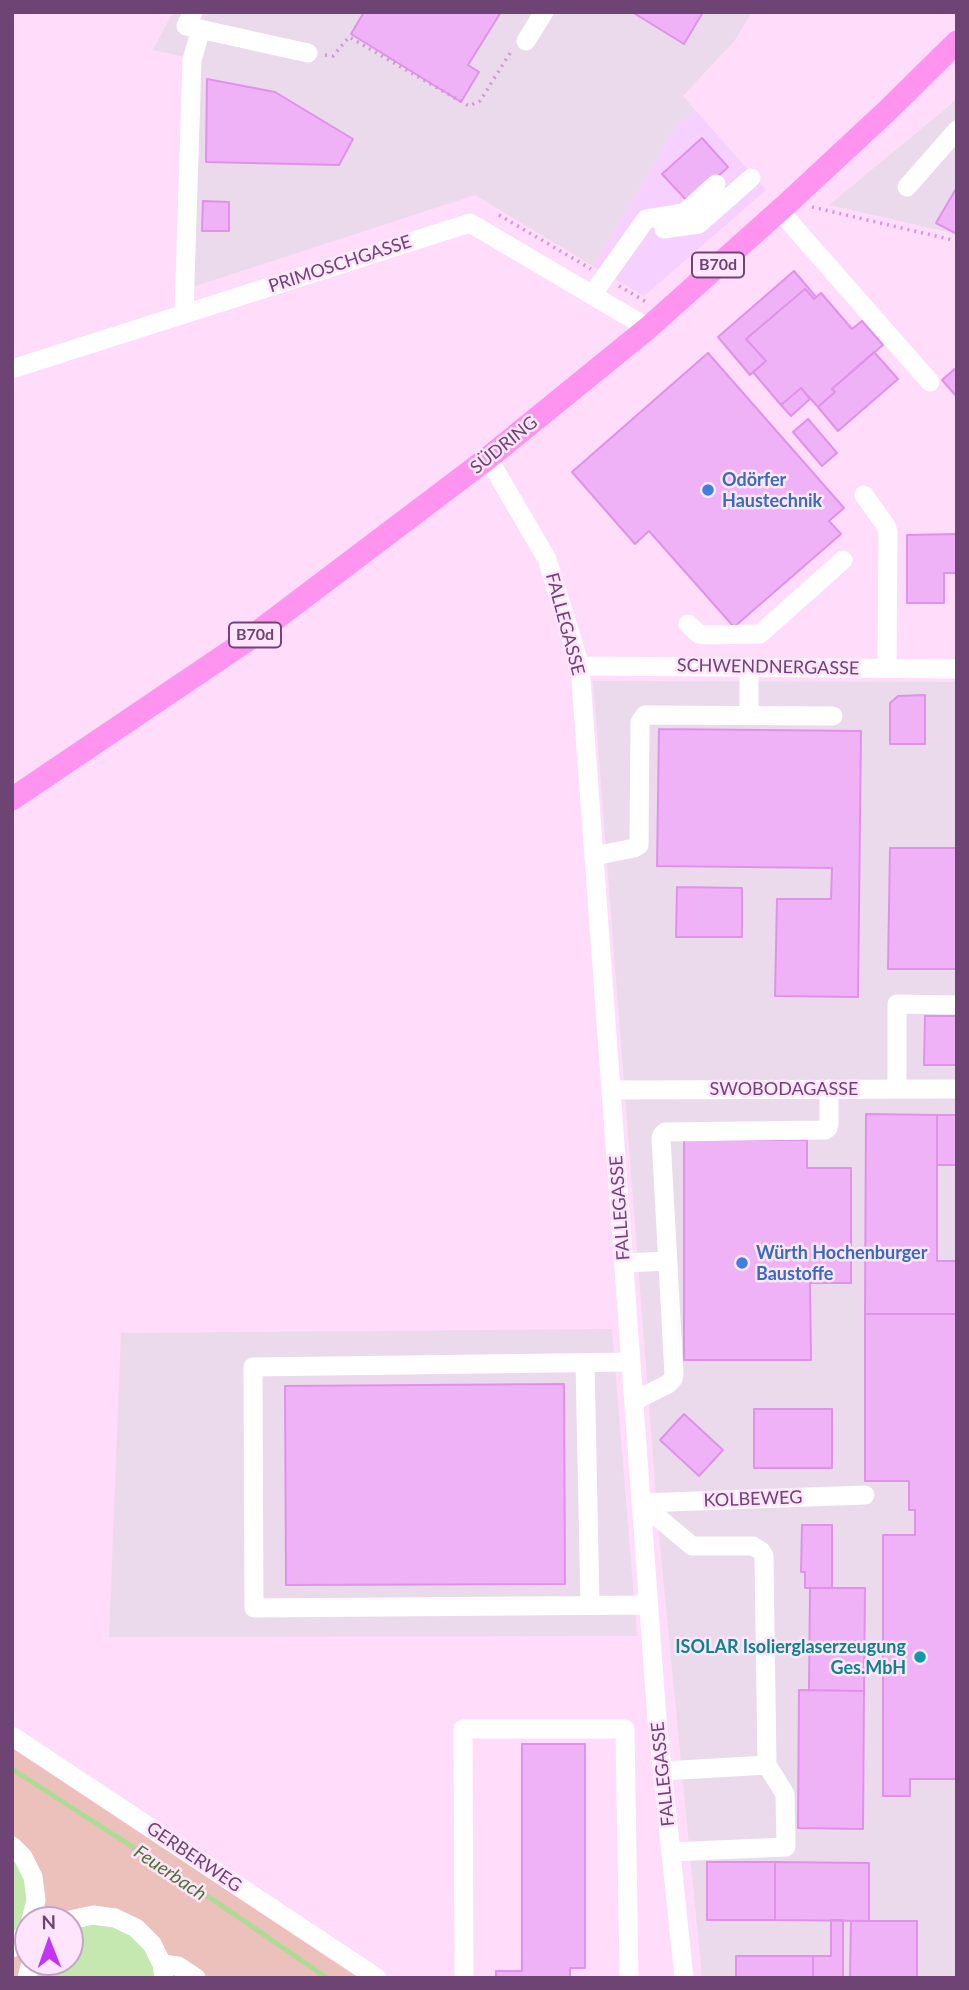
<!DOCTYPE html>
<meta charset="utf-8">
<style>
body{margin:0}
#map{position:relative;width:969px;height:1990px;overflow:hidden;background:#fedcfa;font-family:Lato,sans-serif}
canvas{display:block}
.frame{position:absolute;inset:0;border:14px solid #6e4475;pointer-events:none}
.north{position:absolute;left:14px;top:1906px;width:70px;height:70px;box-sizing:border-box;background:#ffe5fc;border:2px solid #c5a5c6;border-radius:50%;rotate:359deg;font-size:19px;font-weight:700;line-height:28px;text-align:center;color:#6e4475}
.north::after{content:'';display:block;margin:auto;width:24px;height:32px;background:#c136f3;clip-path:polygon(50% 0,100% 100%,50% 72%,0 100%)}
</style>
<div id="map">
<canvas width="969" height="1990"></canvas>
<div class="frame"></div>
<div class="north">N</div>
</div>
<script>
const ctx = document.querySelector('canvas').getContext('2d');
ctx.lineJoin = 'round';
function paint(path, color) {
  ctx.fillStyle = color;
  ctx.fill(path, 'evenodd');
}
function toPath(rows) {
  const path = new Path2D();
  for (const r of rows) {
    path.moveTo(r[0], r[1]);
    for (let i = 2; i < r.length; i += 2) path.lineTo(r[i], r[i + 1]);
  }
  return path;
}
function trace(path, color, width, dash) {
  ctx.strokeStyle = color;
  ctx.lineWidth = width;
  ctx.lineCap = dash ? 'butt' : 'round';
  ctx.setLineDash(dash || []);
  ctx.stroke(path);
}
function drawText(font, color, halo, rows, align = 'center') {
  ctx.font = font + ' Lato,sans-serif';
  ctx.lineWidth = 5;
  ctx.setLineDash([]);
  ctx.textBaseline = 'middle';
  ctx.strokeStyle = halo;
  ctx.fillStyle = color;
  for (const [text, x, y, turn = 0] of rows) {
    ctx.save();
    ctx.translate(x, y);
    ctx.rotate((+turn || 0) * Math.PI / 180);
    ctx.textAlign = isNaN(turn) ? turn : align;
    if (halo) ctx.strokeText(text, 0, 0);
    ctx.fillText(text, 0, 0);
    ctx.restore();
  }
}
paint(toPath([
 [695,110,766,190,644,296,593,266,677,125]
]), '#f6d0ff');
paint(toPath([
 [173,12,752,12,735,40,683,96,695,110,677,125,593,266,475,195,177,292,185,57,153,50],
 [957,97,957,234,829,205,949,106],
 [593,681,957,682,957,1978,702,1978,659,1535],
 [612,1329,637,1636,109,1637,121,1333]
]), '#ebdaeb');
paint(toPath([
 [12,1748,359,1978,12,1978],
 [28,1920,70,1920,70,1962,28,1962]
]), '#ecc0bb');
const water = toPath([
 [12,1854,28,1883,29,1906,12,1939,12,1854],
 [92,1917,140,1935,159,1978,29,1978,32,1962,70,1962,70,1921,92,1917]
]);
paint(water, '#c4e8b0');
trace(water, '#addb96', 2);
trace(toPath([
 [12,1769,190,1884,327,1978]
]), '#addb96', 5);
const building = toPath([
 [364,12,501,12,468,65,479,72,461,102,351,34,364,12],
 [632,12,703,12,684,44,632,12],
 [207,79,275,92,353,139,339,165,206,162,207,79],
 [702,138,728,167,689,203,662,174,702,138],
 [957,187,957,234,936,223,957,187],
 [203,201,229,202,229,231,202,231,203,201],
 [794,271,816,297,814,299,805,289,746,339,766,361,750,375,718,337,794,271],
 [805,289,814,299,821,293,852,329,862,321,883,345,832,389,835,392,818,407,801,388,781,405,753,372,766,361,746,339,805,289],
 [874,352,898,379,838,431,818,407,835,392,832,389,874,352],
 [708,353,844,508,829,521,841,534,734,627,649,531,635,544,572,472,708,353],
 [957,367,957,397,942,380,957,367],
 [801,388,810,399,791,416,781,405,801,388],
 [808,419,837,453,822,466,793,432,808,419],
 [957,534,957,573,944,573,944,603,907,603,907,535,957,534],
 [925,695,925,744,890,744,890,703,898,696,925,695],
 [659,729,861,731,858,997,775,996,777,899,831,899,832,868,657,866,659,729],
 [890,848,957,848,957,969,888,969,890,848],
 [677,887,742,888,742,937,676,937,677,887],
 [925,1016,957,1016,957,1065,924,1065,925,1016],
 [866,1114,937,1115,937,1261,957,1261,957,1314,865,1314,866,1114],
 [937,1115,957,1115,957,1165,937,1165,937,1115],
 [684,1140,807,1140,807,1168,851,1168,851,1283,810,1283,811,1360,684,1360,684,1140],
 [865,1314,957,1314,957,1779,910,1779,910,1796,883,1796,883,1535,915,1535,915,1510,909,1510,909,1481,865,1481,865,1314],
 [564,1384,565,1584,286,1585,285,1386,564,1384],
 [754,1409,832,1409,832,1468,754,1468,754,1409],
 [684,1414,723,1450,699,1476,660,1440,684,1414],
 [802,1525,832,1525,832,1588,805,1588,805,1572,801,1572,802,1525],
 [810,1588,865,1588,864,1691,809,1690,810,1588],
 [799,1690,864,1691,863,1829,798,1828,799,1690],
 [522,1744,585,1744,585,1968,570,1968,570,1978,496,1978,496,1971,522,1971,522,1744],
 [707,1862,775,1862,775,1920,707,1920,707,1862],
 [775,1862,869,1863,869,1921,775,1920,775,1862],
 [831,1920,843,1920,843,1978,813,1978,813,1956,831,1956,831,1920],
 [851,1921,917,1921,917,1978,850,1978,851,1921],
 [736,1956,813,1956,813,1978,736,1978,736,1956]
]);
paint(building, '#efb2f6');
trace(building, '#e091ea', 2);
trace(toPath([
 [325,55,333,56,349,37,469,106,480,101,512,50],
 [812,207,957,241],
 [499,215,591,269],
 [619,286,648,303]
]), '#d396da', 3.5, [2, 5]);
trace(toPath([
 [193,12,186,26,308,53],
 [526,41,544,12],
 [907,187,957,130],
 [779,210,930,382],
 [664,229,699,224,751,178],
 [592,295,646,219,684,213,716,184],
 [184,314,192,60,201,29],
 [12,369,470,223,648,328],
 [488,458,547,559,580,666,657,1719,684,1978],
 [864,495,886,526,888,532,887,668],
 [688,624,699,634,706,635,760,634,843,560],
 [580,666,957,669],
 [749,667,749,716],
 [594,856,634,848,639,845,640,722,645,715,833,716],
 [897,1089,897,1004,957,1005],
 [612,1090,957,1089],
 [624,1263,668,1261],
 [631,1362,253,1367,254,1608,649,1605],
 [585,1363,590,1605],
 [634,1401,668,1384,673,1379,674,1374,661,1138,662,1135,665,1132,825,1130,828,1128,829,1124,829,1089],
 [641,1503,692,1546,753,1546,761,1551,764,1556,767,1765,785,1794,786,1847,671,1852],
 [641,1503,865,1495],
 [12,1736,377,1978],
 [663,1771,767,1765],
 [12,1846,23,1857,33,1877,36,1900,31,1920],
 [70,1920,93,1915,115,1918,136,1928,152,1944,162,1964,164,1978],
 [12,1948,19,1942,28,1927],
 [162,1964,178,1966,196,1978],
 [27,1978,31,1962],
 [464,1978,463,1729,625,1729,629,1978]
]), '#fff', 19);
trace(toPath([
 [12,799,246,641,488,458,648,328,789,202,888,110,957,42]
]), '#ff93f0', 23);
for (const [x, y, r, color] of [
 [708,490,7,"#3f7fe0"],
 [742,1263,7,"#3f7fe0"],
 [920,1657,7,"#0f9aa8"]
]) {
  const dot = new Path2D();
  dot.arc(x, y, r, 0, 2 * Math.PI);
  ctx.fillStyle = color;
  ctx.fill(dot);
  trace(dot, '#ffe5fc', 2.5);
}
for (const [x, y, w] of [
 [718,265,52],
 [255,635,52]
]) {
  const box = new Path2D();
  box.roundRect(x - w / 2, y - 12.5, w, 25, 5);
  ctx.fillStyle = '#ffe5fc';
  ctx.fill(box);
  trace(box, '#6e4475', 2);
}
drawText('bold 16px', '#6e4475', null, [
 ["B70d",718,265],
 ["B70d",255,635]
]);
drawText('18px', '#6e4475', '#ffe5fc', [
 ["PRIMOSCHGASSE",340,264,-18],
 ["SÜDRING",504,445,-39],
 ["FALLEGASSE",565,624,75],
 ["SCHWENDNERGASSE",768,667,1],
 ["SWOBODAGASSE",784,1089],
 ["FALLEGASSE",620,1208,-94],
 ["KOLBEWEG",753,1499,-2],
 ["FALLEGASSE",663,1774,-96],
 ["GERBERWEG",194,1857,34]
]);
drawText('bold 18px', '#366cbe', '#ffe5fc', [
 ["Odörfer",722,480],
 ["Haustechnik",722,501],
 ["Würth Hochenburger",756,1253],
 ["Baustoffe",756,1274]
], 'left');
drawText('bold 18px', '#0d838f', '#ffe5fc', [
 ["ISOLAR Isolierglaserzeugung",906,1647],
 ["Ges.MbH",906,1668]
], 'right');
drawText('italic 19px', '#497534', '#ffe5fc', [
 ["Feuerbach",170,1873,34]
]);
</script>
